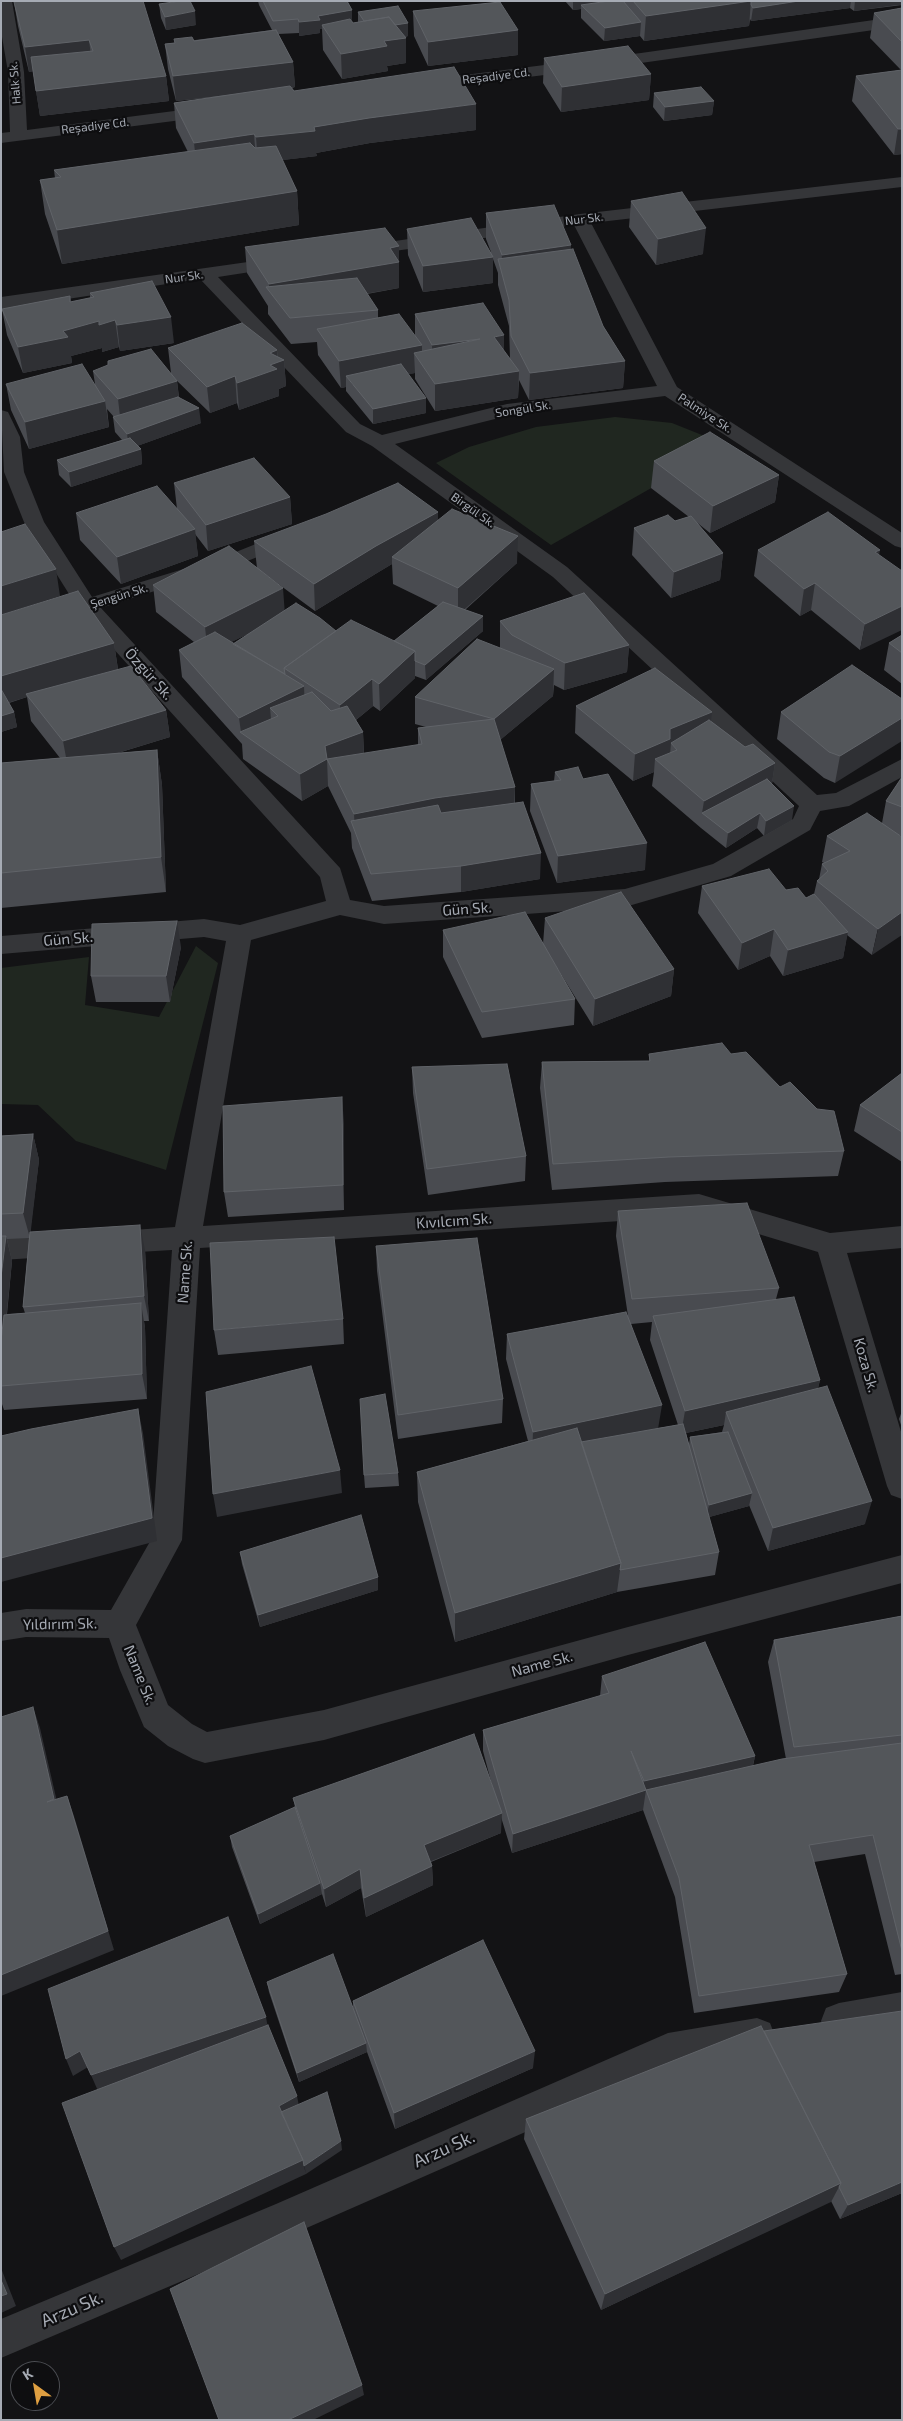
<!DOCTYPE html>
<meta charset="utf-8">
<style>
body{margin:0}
#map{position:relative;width:903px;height:2421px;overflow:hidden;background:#131315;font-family:"Exo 2",sans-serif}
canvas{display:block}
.frame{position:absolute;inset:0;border:2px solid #a6abb4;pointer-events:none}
.north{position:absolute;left:10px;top:2361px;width:50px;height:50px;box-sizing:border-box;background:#0e0e10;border:1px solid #4b4d52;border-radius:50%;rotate:328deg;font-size:14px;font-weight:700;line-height:20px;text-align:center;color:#a6abb4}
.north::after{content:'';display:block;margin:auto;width:18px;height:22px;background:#df9f41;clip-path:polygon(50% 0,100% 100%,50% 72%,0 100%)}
</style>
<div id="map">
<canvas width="903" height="2421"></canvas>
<div class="frame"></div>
<div class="north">K</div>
</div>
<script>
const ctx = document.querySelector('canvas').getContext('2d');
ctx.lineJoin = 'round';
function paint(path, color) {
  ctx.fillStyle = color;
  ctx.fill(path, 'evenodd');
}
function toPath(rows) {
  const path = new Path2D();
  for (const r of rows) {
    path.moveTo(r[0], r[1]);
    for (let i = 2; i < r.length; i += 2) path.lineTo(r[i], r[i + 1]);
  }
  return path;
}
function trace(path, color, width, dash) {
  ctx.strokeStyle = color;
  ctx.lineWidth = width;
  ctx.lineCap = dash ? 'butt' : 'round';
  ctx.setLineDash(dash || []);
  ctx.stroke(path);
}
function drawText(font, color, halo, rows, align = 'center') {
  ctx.font = font + ' "Exo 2",sans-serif';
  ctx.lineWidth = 4.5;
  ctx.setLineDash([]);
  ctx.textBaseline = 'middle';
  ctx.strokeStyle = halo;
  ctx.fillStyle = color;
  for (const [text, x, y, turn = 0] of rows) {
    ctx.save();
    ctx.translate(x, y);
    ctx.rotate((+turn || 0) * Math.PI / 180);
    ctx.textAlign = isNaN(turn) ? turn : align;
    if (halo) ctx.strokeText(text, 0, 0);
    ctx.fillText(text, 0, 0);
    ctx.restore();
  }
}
paint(toPath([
 [615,417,672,423,727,445,551,545,436,463,469,447,536,427],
 [196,946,218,963,166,1170,76,1141,38,1105,1,1104,1,968,89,957,85,1005,159,1017]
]), '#202720');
paint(toPath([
 [1,1,12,1,24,72,27,130,213,106,219,107,221,111,219,115,213,116,1,143,1,133,10,132,8,72,1,31,1,1],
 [902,16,902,26,641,63,424,90,418,88,416,85,418,82,424,80,641,53,902,16],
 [902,177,902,187,591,223,677,387,902,533,902,548,895,546,665,396,507,416,395,444,567,567,817,795,836,793,902,759,902,777,849,806,820,811,810,830,731,876,625,907,384,924,340,915,251,940,203,1226,699,1194,830,1233,902,1226,902,1248,847,1253,902,1435,902,1499,891,1495,887,1486,818,1252,699,1216,200,1248,182,1540,136,1625,168,1705,192,1724,207,1732,324,1710,628,1627,902,1555,902,1583,628,1655,324,1740,205,1763,193,1759,168,1746,144,1727,120,1670,109,1638,26,1637,1,1641,1,1613,26,1609,111,1610,152,1538,172,1250,105,1254,95,1251,91,1243,95,1235,105,1232,175,1227,226,941,204,937,1,954,1,936,204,919,240,925,326,901,320,877,82,614,1,639,1,625,74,602,24,522,4,472,1,410,8,412,20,437,24,472,44,522,92,597,226,556,283,533,290,531,297,533,300,537,297,541,240,564,101,608,340,868,350,900,384,906,625,889,713,864,793,819,799,806,553,577,372,446,346,432,200,279,1,309,1,297,283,257,289,258,292,262,289,266,218,277,360,424,382,435,507,404,657,386,574,225,360,256,354,255,351,251,354,247,580,214,902,177],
 [65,1234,75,1237,79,1245,75,1253,65,1256,1,1260,1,1238,65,1234],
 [902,1992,902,2028,839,2039,826,2034,821,2021,826,2008,839,2003,902,1992],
 [757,2018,770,2023,775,2036,770,2049,757,2054,669,2069,302,2230,1,2358,1,2319,276,2204,668,2033,757,2018]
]), '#353639');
paint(toPath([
 [258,1,347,1,352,10,352,21,353,23,358,22,358,12,408,23,408,36,405,37,406,63,387,66,388,71,342,79,323,50,322,29,320,29,320,33,299,36,299,33,278,34,293,62,295,87,292,88,294,91,476,130,370,143,316,153,317,156,282,160,297,191,299,225,62,264,45,214,40,180,55,178,54,170,188,152,176,128,174,103,216,97,176,101,168,69,165,44,272,30,259,5],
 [565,1,902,1,902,5,854,11,850,8,751,21,750,19,749,26,644,41,640,36,604,41,581,18,581,9,573,10],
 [14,2,166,76,169,101,40,116,33,71,29,72,18,26],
 [159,4,196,25,166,30,161,18],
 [902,8,902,70,901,70,870,38,874,13],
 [413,11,518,30,518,55,428,66,414,36],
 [544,58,651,74,649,100,561,112,543,83],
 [902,70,902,154,894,155,852,101,856,76],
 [654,93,714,101,712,115,664,121,653,107],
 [631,201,703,254,656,265,629,227],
 [486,213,571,250,603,326,625,361,623,388,529,400,519,380,518,398,435,411,415,379,415,373,408,374,426,413,373,424,346,391,346,387,341,388,318,355,317,342,291,344,268,314,268,306,247,273,245,247,399,246,399,288,367,294,378,310,378,318,415,337,415,314,504,351,510,359,509,326,498,285,498,273,493,259,493,283,423,292,408,255,407,229,491,252,486,239],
 [90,293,174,343,120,351,119,347,102,352,102,348,71,356,72,363,23,373,7,335,2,309,70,296,71,302,90,298],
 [168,348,277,350,278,357,284,360,286,386,279,389,279,396,239,410,237,403,210,413,173,377,177,381,179,397,201,423,137,446,141,449,142,464,71,487,59,475,57,460,122,440,115,432,113,417,114,417,107,409,109,427,29,449,11,410,6,384,95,384,93,371,171,373],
 [654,461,779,475,775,502,710,533,695,521,723,553,720,580,671,598,632,555,634,528,675,521,689,517,651,488],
 [174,483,290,497,292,524,208,551,195,534,198,556,121,584,80,540,76,513,177,509],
 [438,512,438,520,517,563,465,610,483,616,483,631,426,680,415,676,415,678,380,711,373,706,356,720,363,732,364,754,418,745,418,728,426,727,415,724,415,697,500,648,500,621,629,645,627,672,564,690,554,685,553,696,500,740,515,787,515,803,540,879,461,892,372,901,352,848,351,833,328,786,302,801,243,759,242,744,182,677,179,650,194,642,156,612,153,585,257,568,254,541],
 [392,564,393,584,438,606,394,641,336,631,284,610,262,572,315,611,377,573],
 [250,633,233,644,231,642],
 [758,550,879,555,860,650,811,610,800,616,754,576],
 [1,615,114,643,118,669,166,710,170,737,118,753,157,750,162,785,166,892,1,908,1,763,60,758,31,721,27,697,9,703,14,712,17,727,1,732],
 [902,635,902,684,884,670,889,643],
 [902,699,835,783,824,778,777,739,781,712],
 [576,706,711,721,745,747,775,763,772,784,792,820,764,836,757,828,726,848,701,828,652,786,654,772,633,781,575,733],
 [555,772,583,779,645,870,557,883,530,811,531,784,554,781],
 [902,777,902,836,899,835,872,955,847,935,843,958,783,976,770,956,738,970,698,913,702,886,786,890,806,898,814,894,817,881,819,879,822,864,824,863,822,862,827,836,882,823,886,801],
 [545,918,674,969,671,996,593,1026,551,958,575,999,574,1025,482,1038,443,957,443,930,543,944],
 [181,947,170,1002,96,1002,91,976],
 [649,1054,731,1054,844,1151,838,1176,665,1182,552,1190,540,1088,542,1062,649,1061],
 [412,1067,526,1156,525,1181,428,1195,413,1093],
 [902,1073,902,1162,854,1131,860,1105],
 [344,1123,344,1210,228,1217,224,1192],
 [33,1134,39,1160,30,1232,145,1250,149,1321,144,1321,145,1328,147,1399,4,1410,1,1401,1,1136],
 [29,1238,23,1307,25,1313,7,1314,12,1261,7,1239],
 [618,1211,779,1288,776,1299,820,1380,818,1388,865,1524,768,1551,749,1505,749,1506,709,1517,719,1552,715,1575,617,1592,455,1642,418,1502,417,1472,528,1441,506,1359,507,1334,628,1316,616,1236],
 [652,1322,650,1340,678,1425,658,1428,631,1324],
 [724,1425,722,1432,690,1437,689,1445,686,1433],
 [376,1246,503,1399,502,1423,398,1439,377,1271],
 [343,1319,344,1344,218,1355,214,1330],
 [902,1411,902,1428,899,1419],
 [398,1473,399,1486,365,1488,364,1475],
 [240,1552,378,1577,378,1590,260,1627,242,1564],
 [902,1616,902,1974,895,1975,865,1854,814,1862,847,1974,839,1992,694,2013,675,1897,643,1810,512,1853,501,1817,501,1833,431,1862,432,1866,433,1885,366,1917,361,1888,326,1907,322,1894,260,1924,232,1847,230,1836,295,1807,293,1798,494,1793,483,1751,483,1730,600,1696,602,1676,755,1756,753,1766,786,1759,768,1662,774,1640],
 [267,1982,353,2008,353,2001,533,2068,395,2129,367,2052,299,2082,269,1992],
 [764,2031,902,2193,840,2219,831,2201,601,2310,524,2139,526,2119]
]), '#494b50');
paint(toPath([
 [573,1,615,1,581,5,581,9,573,10],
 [751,1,749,26,644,41,646,16],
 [799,1,851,1,850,8,751,21,753,8],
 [855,1,898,1,897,5,854,11],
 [898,1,902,1,902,5,897,5],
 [352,10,352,23,322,25,322,29,320,29,320,33,299,36,299,22,318,16],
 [195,11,196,25,166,30,165,17],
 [641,22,640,36,604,41,605,28],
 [408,23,408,36,370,43,370,29],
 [518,30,518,55,428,66,428,42],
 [406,38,406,63,387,66,388,71,342,79,341,54,384,41],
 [89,40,92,64,29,72,25,47],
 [293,62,295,87,176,101,173,76],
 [651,74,649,100,561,112,562,87],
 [166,76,169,101,40,116,36,91],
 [714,101,712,115,664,121,665,107],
 [476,104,476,130,370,143,316,153,317,156,258,163,256,137,369,118],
 [898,129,902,129,902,154,894,155],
 [254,134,256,160,197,169,194,143],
 [297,191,299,225,62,264,57,230],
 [706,228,703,254,656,265,658,239],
 [571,245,570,271,501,270,502,255],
 [399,246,399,288,283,308,269,291,269,284],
 [493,257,493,283,423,292,423,266],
 [70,296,74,322,115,320,119,347,102,352,102,348,71,356,72,363,23,373,18,347,63,331,70,302],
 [171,317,174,343,120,351,117,325],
 [504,335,504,362,494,337],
 [480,339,433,372,432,345],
 [422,345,422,364,414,353,415,373,353,385,346,376,346,387,341,388,339,361],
 [277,350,278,362,284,360,286,386,279,389,279,396,239,410,237,383,270,353],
 [625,361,623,388,529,400,530,373],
 [519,371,518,398,435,411,435,384],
 [235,376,237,403,210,413,207,387],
 [177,381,180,408,121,425,118,399],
 [426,398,426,413,373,424,373,409],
 [105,401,109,427,29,449,25,422],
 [199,408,201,423,129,449,127,434],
 [141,449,142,464,71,487,69,472],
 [779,475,775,502,710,533,713,506],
 [290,497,292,524,208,551,206,525],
 [438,512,438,539,392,557,392,564,377,573,315,611,314,584,376,546],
 [195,529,198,556,121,584,117,557],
 [518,536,517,563,458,615,458,588],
 [880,550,875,577,875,552],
 [723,553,720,580,671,598,674,572],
 [56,569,60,596,1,615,1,586],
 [815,583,811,610,800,616,804,589],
 [283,588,285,615,208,654,205,627],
 [902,606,902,630,860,650,865,624],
 [483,616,483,631,426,680,425,665],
 [114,643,118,670,26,694,27,697,4,704,1,690,1,676],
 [629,645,627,672,564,690,565,663],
 [415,651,415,678,380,711,379,684],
 [554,669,553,696,493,746,494,719],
 [372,679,373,706,341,732,340,705],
 [304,686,305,713,270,708,272,730,241,732,239,718],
 [166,710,170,737,68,768,63,741],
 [14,712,17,727,1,732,1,716],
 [712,712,709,738,677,750,671,743,670,755,655,759,654,772,633,781,635,754,670,729],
 [902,718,902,741,835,783,840,756],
 [363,732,364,759,327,759,328,786,302,801,300,774,325,746],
 [157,750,162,785,166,892,161,857],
 [775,763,771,790,702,813,704,801],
 [515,787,514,814,355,832,354,814,435,798],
 [794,806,792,820,764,836,766,821],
 [760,813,757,828,726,848,728,833],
 [647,843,645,870,557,883,558,856],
 [541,853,540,879,461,892,461,866],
 [902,912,902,935,872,955,878,929],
 [177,921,181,947,170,1002,166,976],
 [774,929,770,956,738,970,742,943],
 [848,932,843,958,783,976,788,950],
 [674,969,671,996,593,1026,595,999],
 [342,1097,344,1123,344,1210,343,1185],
 [33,1134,39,1160,30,1238,23,1213],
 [140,1225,145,1250,149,1321,144,1296],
 [6,1236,12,1261,3,1350,1,1343,1,1277],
 [141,1303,145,1328,147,1399,142,1374],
 [820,1380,814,1404,726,1412,724,1425,681,1434,685,1411],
 [662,1405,658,1429,532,1456,533,1432],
 [138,1409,143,1433,157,1541,1,1582,1,1558],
 [340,1470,342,1493,217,1517,213,1494],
 [752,1493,749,1506,706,1518,709,1505],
 [872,1501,865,1524,768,1551,773,1528],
 [621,1563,617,1592,455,1642,455,1613],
 [378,1577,378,1590,260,1627,258,1615],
 [33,1707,40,1728,61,1819,47,1802],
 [755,1756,750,1777,646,1790,643,1810,512,1853,513,1834,643,1791,644,1781],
 [67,1796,74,1816,114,1950,1,1996,1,1975],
 [502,1813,501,1833,424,1864,424,1845],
 [432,1866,433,1885,366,1917,364,1898],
 [360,1869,361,1888,326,1907,324,1889],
 [320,1883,322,1894,260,1924,258,1914],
 [266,2017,269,2034,98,2091,91,2075],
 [366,2043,367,2052,299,2082,297,2073],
 [80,2051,88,2067,73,2076,66,2059],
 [535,2051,533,2068,395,2129,394,2113],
 [297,2096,300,2111,284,2120,279,2106],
 [341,2141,342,2150,306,2174,304,2166],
 [303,2160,306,2174,121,2260,114,2247],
 [902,2182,902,2193,840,2219,848,2205],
 [841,2183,831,2202,601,2310,605,2294],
 [1,2268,16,2306,1,2313],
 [362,2385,364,2395,313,2420,288,2420]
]), '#2f3034');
const building = toPath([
 [19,1,143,1,166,76,36,91,31,57,93,51,89,40,25,47,14,2,19,1],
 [180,1,190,1,195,11,165,17,159,4,180,1],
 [263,1,347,1,352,10,318,16,320,20,299,22,298,19,273,21,263,1],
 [609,1,623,1,641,22,605,28,581,5,609,1],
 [633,1,751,1,646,16,633,1],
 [751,1,799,1,753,8,751,5,751,1],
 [500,2,518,30,428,42,413,11,500,2],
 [398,6,408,23,395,25,389,17,364,21,358,12,398,6],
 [902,8,902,42,874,13,902,8],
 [389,17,406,38,384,41,387,46,341,54,322,25,350,19,353,23,389,17],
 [276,30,293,62,173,76,165,44,175,43,174,39,192,37,194,41,276,30],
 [628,46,651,74,562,87,544,58,628,46],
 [454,67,476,104,369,118,314,127,315,131,256,137,254,134,194,143,174,103,290,86,294,91,454,67],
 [902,70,902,129,898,129,856,76,902,70],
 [701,87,714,101,665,107,654,93,701,87],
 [250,143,255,148,276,146,297,191,57,230,40,180,61,177,54,170,250,143],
 [682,192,706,228,658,239,631,201,682,192],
 [554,205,571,245,502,255,486,213,554,205],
 [471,218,493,257,423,266,407,229,471,218],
 [385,228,399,246,390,248,399,262,269,284,245,247,385,228],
 [573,249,603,326,625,361,530,373,511,336,509,300,498,259,573,249],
 [357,278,378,310,290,318,266,287,357,278],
 [152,281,171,317,117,325,115,320,99,325,99,321,63,331,68,337,18,347,2,309,70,296,70,302,94,297,90,293,152,281],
 [483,303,504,335,494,337,519,371,435,384,414,353,480,339,432,345,415,314,483,303],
 [399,314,422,345,339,361,317,329,399,314],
 [242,323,277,350,270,353,284,360,270,365,277,369,237,383,235,376,207,387,168,348,242,323],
 [151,349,177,381,118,399,93,371,108,365,108,361,151,349],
 [82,364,105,401,25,422,6,384,82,364],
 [401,364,426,398,373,409,346,376,401,364],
 [178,397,199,408,127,434,113,417,178,397],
 [710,432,779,475,713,506,654,461,710,432],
 [130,438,141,449,69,472,57,460,130,438],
 [254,458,290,497,206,525,174,483,254,458],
 [398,483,438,512,376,546,314,584,254,541,326,514,398,483],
 [157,486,195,529,117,557,76,513,157,486],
 [452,509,518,536,458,588,392,557,452,509],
 [828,512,880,550,875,552,902,571,902,606,865,624,815,583,804,589,758,550,828,512],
 [668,515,675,521,691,516,723,553,674,572,634,528,668,515],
 [25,524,56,569,1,586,1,532,25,524],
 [229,546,283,588,205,627,153,585,229,546],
 [78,591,114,643,1,676,1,615,78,591],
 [584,593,629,645,565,663,512,635,500,621,584,593],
 [443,602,483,616,425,665,415,661,415,651,394,641,443,602],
 [296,603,320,618,336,631,284,668,285,674,233,644,296,603],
 [351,620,415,651,379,684,372,679,340,705,284,668,351,620],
 [215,632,304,686,239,718,179,650,215,632],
 [902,635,902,653,889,643,902,635],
 [477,639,554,669,494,719,515,787,435,798,354,814,327,759,422,744,418,728,494,719,415,697,477,639],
 [852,665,902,699,902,718,840,756,829,752,781,712,852,665],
 [131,666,166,710,63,741,26,694,131,666],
 [655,668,712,712,670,729,670,739,635,754,576,706,655,668],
 [1,689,14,712,1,716,1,689],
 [312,692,331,711,347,706,363,732,325,746,327,759,300,774,240,732,278,716,270,708,312,692],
 [709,720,745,747,753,744,775,763,704,801,655,759,677,750,671,743,709,720],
 [157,750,161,857,1,873,1,763,157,750],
 [578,767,583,779,608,774,647,843,558,856,531,784,561,780,555,772,578,767],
 [902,777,902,807,886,801,902,777],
 [767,779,794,806,766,821,760,813,728,833,702,813,767,779],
 [523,802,541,853,461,866,371,874,351,821,438,805,441,813,523,802],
 [867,813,902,837,902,912,878,929,817,881,828,871,822,864,850,851,827,836,867,813],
 [769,869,786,890,798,888,806,898,814,894,848,932,788,950,774,929,742,943,702,886,769,869],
 [621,892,674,969,595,999,545,918,621,892],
 [525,912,575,999,482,1012,443,930,525,912],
 [177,921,166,976,91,976,92,924,177,921],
 [722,1043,731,1054,746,1052,780,1087,790,1082,817,1109,834,1111,844,1151,669,1157,553,1164,542,1062,650,1061,649,1054,722,1043],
 [507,1064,526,1156,427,1169,412,1067,507,1064],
 [902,1073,902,1132,860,1105,902,1073],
 [342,1097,343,1185,224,1192,223,1106,342,1097],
 [33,1134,23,1213,1,1214,1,1136,33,1134],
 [747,1203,779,1288,632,1299,618,1211,747,1203],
 [140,1225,144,1296,23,1307,30,1232,140,1225],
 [1,1236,6,1236,1,1277,1,1236],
 [334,1237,343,1319,214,1330,210,1243,334,1237],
 [477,1238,503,1399,398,1415,376,1246,477,1238],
 [794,1297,820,1380,685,1411,653,1316,794,1297],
 [141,1303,142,1374,1,1386,1,1341,4,1315,141,1303],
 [626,1312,662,1405,533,1432,507,1334,626,1312],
 [311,1366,340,1470,213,1494,206,1392,311,1366],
 [827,1386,872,1501,773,1528,726,1412,827,1386],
 [385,1394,398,1473,364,1475,360,1399,385,1394],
 [138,1409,152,1518,1,1558,1,1436,31,1429,138,1409],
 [683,1424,719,1552,620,1570,621,1563,581,1442,683,1424],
 [577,1428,621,1563,455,1613,417,1472,577,1428],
 [728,1432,752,1493,709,1505,690,1437,728,1432],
 [361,1515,378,1577,258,1615,240,1552,361,1515],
 [902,1616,902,1735,794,1747,774,1640,902,1616],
 [705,1642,755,1756,644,1781,631,1751,646,1790,513,1834,483,1730,609,1693,602,1676,705,1642],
 [33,1707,54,1799,47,1802,67,1796,108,1931,1,1975,1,1717,33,1707],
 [474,1734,502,1813,424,1845,432,1866,364,1898,360,1869,324,1889,293,1798,474,1734],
 [902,1743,902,1951,873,1835,809,1845,847,1974,699,1996,679,1878,646,1790,782,1759,902,1743],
 [295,1807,320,1883,258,1914,230,1836,295,1807],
 [228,1917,266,2017,91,2075,80,2051,66,2059,48,1989,228,1917],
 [483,1940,535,2051,394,2113,353,2001,483,1940],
 [333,1954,366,2043,297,2073,267,1982,333,1954],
 [902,2011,902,2182,848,2205,839,2187,841,2183,764,2031,902,2011],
 [268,2025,297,2096,279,2106,303,2160,114,2247,62,2103,268,2025],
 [761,2026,841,2183,605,2294,526,2119,761,2026],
 [327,2092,341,2141,304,2166,303,2160,281,2112,327,2092],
 [304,2222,362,2385,288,2420,219,2420,170,2289,304,2222],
 [1,2280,7,2294,1,2296,1,2280]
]);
paint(building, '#53565a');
trace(building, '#606368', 1);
drawText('12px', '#a6abb4', '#0e0e10', [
 ["Reşadiye Cd.",496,76,-7],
 ["Halk Sk.",15,83,-95],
 ["Reşadiye Cd.",95,126,-7],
 ["Nur Sk.",584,219,-7],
 ["Nur Sk.",184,277,-8],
 ["Songül Sk.",523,409,-9],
 ["Palmiye Sk.",705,413,33],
 ["Birgül Sk.",473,510,35],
 ["Şengün Sk.",119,596,-17]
]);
drawText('15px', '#a6abb4', '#0e0e10', [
 ["Özgür Sk.",149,674,48],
 ["Gün Sk.",467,909,-4],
 ["Gün Sk.",68,939,-5],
 ["Kıvılcım Sk.",454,1221,-4],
 ["Name Sk.",185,1272,-86],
 ["Koza Sk.",866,1365,74],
 ["Yıldırım Sk.",60,1624,-1],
 ["Name Sk.",542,1664,-15],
 ["Name Sk.",140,1675,68]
]);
drawText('18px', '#a6abb4', '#0e0e10', [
 ["Arzu Sk.",444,2149,-24],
 ["Arzu Sk.",72,2309,-23]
]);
</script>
